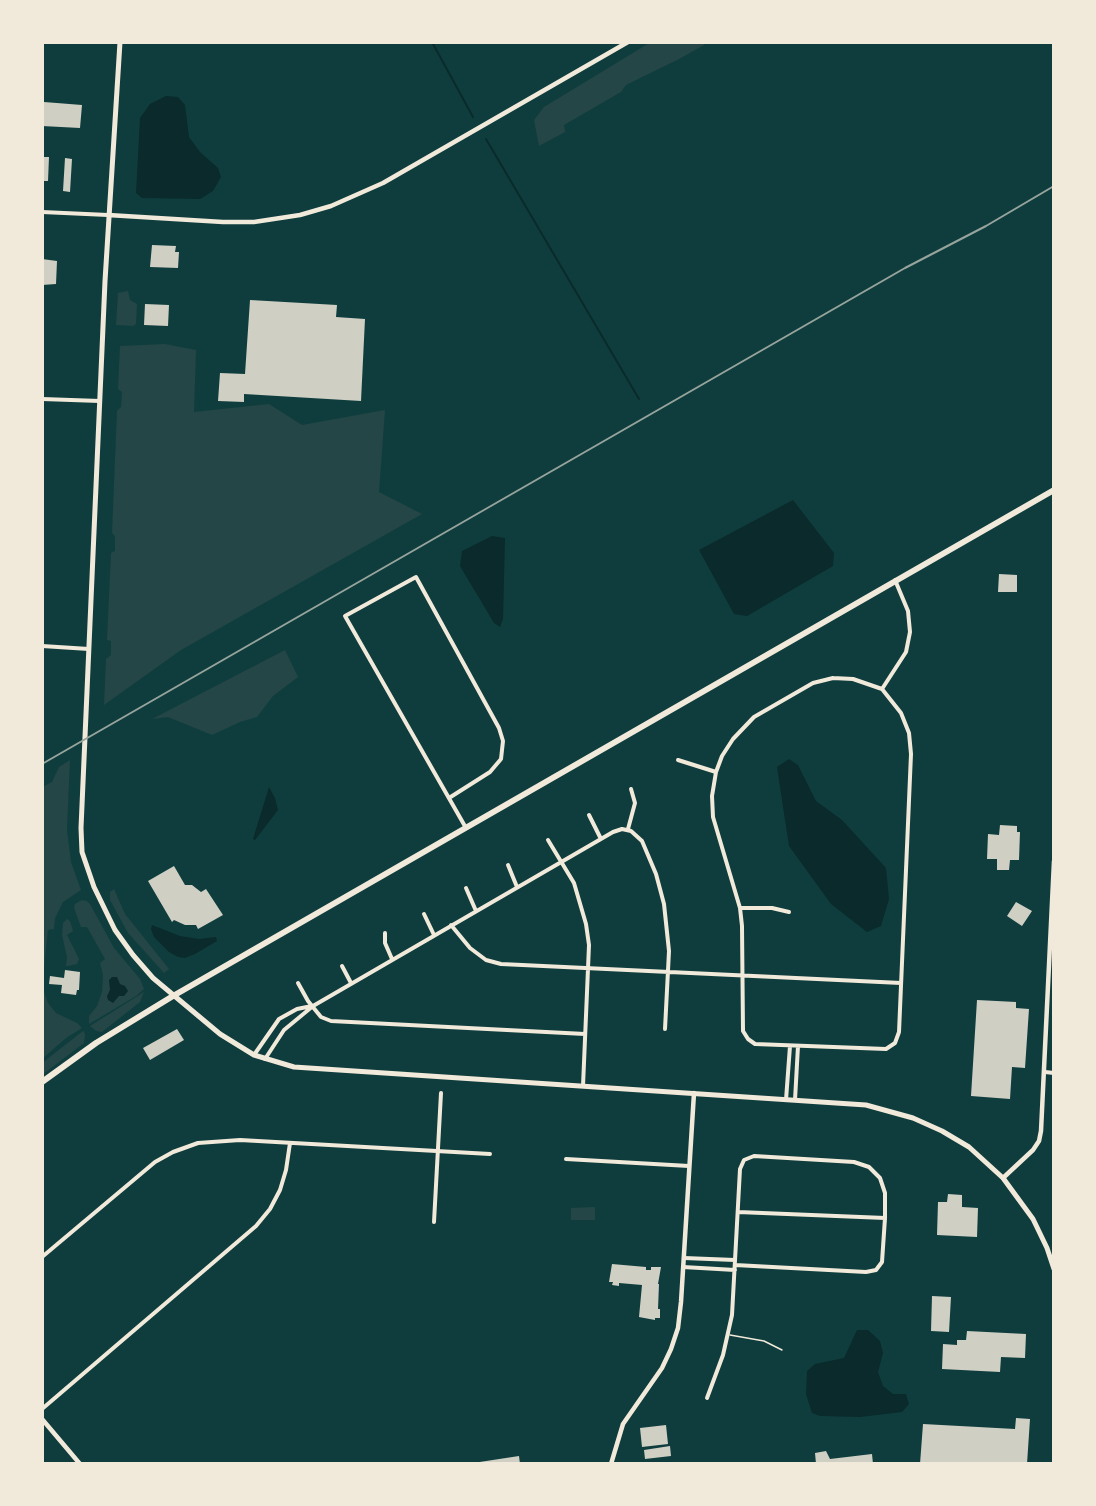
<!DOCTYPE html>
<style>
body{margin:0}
#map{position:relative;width:1096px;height:1506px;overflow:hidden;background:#0f3d3e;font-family:Barlow,sans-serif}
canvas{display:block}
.frame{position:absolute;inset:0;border:44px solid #f1e9da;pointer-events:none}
</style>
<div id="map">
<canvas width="1096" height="1506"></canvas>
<div class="frame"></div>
</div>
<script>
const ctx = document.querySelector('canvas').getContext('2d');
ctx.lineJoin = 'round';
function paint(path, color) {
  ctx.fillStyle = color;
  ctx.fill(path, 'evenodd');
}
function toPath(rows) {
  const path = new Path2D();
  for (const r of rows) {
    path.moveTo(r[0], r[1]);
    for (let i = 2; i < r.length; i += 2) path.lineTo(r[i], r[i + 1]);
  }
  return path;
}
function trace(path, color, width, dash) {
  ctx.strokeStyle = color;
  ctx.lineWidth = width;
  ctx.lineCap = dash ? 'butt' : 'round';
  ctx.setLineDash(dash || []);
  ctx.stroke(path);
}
paint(toPath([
 [651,42,704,42,704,45,679,59,626,85,621,92,564,125,565,132,539,146,534,120,544,107],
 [128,291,130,300,137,304,136,324,133,326,116,325,118,293],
 [165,344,196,350,194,412,269,404,302,425,385,410,379,492,422,514,181,650,104,705,106,659,111,655,111,641,107,640,111,553,115,551,115,536,112,533,117,411,121,407,122,392,118,389,120,346],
 [285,650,298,677,273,696,257,717,240,722,212,735,168,717,152,719],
 [70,760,67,830,71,862,81,890,63,902,55,918,54,929,48,930,42,986,48,1003,56,1013,77,1023,82,1028,66,1038,42,1059,42,787,52,782,59,767],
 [114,889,125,914,169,969,164,973,128,933,110,900,110,892],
 [82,900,87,901,90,904,114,948,140,979,144,989,136,996,89,1024,89,1016,97,1006,102,992,103,975,100,963,105,959,87,927,81,927,74,908,75,904],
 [67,919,70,921,73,931,67,935,79,959,77,964,68,966,66,966,67,957,62,935,63,923],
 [144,992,140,1002,102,1032,96,1031,90,1026],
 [83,1031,85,1034,84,1043,42,1075,42,1063],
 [595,1207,595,1220,571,1220,571,1208]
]), '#244646');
paint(toPath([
 [166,96,178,97,185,105,189,137,200,152,218,168,221,177,213,191,200,199,142,198,136,193,140,118,150,104],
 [793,500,834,553,833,566,747,616,734,614,699,550],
 [492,536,505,538,503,619,500,627,494,623,460,566,462,551],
 [789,759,798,765,816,801,842,820,886,868,889,899,881,926,867,932,831,904,789,846,777,767],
 [269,787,275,798,278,810,255,840,253,839],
 [152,925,180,936,199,939,216,937,217,941,195,954,185,958,178,957,169,952,154,937,151,929],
 [112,977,117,977,120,984,125,986,128,991,124,996,119,996,113,1003,108,1000,107,996,110,990,109,980],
 [857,1330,868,1330,880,1341,883,1353,878,1372,883,1386,893,1394,906,1394,909,1404,902,1412,860,1417,820,1416,812,1413,806,1394,807,1371,815,1364,844,1358]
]), '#0a2a2b');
trace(toPath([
 [432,42,473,117],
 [486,139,639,399]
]), '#0a2a2b', 2);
paint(toPath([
 [44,102,82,105,80,128,42,126],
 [42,157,49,157,48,181,42,181],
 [65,158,72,159,70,192,63,191],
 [152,245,176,246,175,252,179,252,178,268,150,267],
 [42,259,57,261,56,284,42,285],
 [250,300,337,305,336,317,365,319,361,401,244,394,244,402,218,401,220,373,245,374],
 [145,304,169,305,168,326,144,325],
 [999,574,1017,575,1017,592,998,592],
 [1000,825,1017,826,1017,832,1020,832,1019,860,1010,860,1009,870,997,870,997,859,987,859,988,834,999,835],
 [174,866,185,885,192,885,201,892,206,889,223,915,198,929,196,925,185,925,174,920,172,922,148,881],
 [1016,902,1032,911,1022,926,1007,916],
 [65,970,80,972,79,990,77,990,76,995,61,993,62,985,49,984,50,976,64,978],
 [977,1000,1016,1002,1016,1008,1029,1009,1025,1068,1012,1067,1010,1099,971,1096],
 [177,1029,184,1040,150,1060,143,1048],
 [948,1194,962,1195,962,1207,978,1208,977,1237,937,1235,938,1202,947,1202],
 [612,1264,646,1267,646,1270,651,1270,651,1267,661,1267,658,1284,659,1284,658,1309,660,1309,660,1318,655,1318,655,1320,639,1317,642,1285,619,1283,619,1286,612,1285,613,1282,609,1282],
 [932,1296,951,1297,949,1332,931,1331],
 [967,1331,1026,1334,1025,1358,1001,1357,1000,1372,942,1369,943,1344,957,1345,957,1340,966,1340],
 [1016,1418,1030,1419,1027,1464,920,1464,923,1424,1015,1429],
 [666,1425,668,1444,642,1447,640,1428],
 [670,1446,671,1456,645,1459,644,1450],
 [826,1451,830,1459,872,1454,873,1464,816,1464,815,1453],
 [519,1456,520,1464,473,1464,473,1463]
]), '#cfcfc3');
trace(toPath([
 [730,1335,764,1341,782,1350]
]), '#f1e9da', 1.5);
trace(toPath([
 [42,212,108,215],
 [42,399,100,401],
 [42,646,89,649],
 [833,678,853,679,882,689,901,713,909,733,911,754,899,1032,895,1043,886,1049,755,1044,748,1039,743,1031,742,926,740,908,713,817,712,796,716,772,722,756,733,739,754,717,813,683,833,678],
 [882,689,906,652,910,632,908,611,895,580],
 [678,760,716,772],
 [449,798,490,772,501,759,503,741,499,728,416,577,345,616,466,828],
 [589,815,601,839],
 [628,829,635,803,631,789],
 [548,840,574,883,586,924,589,945,583,1086],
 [508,865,517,887],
 [466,888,476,911],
 [740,908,772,908,789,912],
 [424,914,434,935],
 [451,925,470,948,486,960,501,964,901,983],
 [385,933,385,943,392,959],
 [342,966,351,983],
 [298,983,308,1001,321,1017,331,1021,585,1034],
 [254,1055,279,1019,297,1009,312,1006],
 [265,1059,284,1030,313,1006,613,832,622,829,631,831,642,841,656,874,664,904,669,951,665,1029],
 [1045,1072,1054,1073],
 [786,1100,790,1046],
 [795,1100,798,1046],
 [566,1159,689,1166],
 [738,1212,885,1218],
 [434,1222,441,1093],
 [42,1257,155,1162,173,1152,198,1143,240,1140,490,1154],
 [684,1258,735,1260],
 [683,1267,735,1270],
 [707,1398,723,1355,732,1315,740,1169,744,1160,754,1156,854,1162,869,1167,880,1178,885,1193,885,1218,882,1262,876,1270,866,1272,735,1265],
 [42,1409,256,1226,270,1209,280,1190,286,1170,290,1143]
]), '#f1e9da', 4);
trace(toPath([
 [108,215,223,222,254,222,300,215,331,206,383,183,628,42],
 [1003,1178,1033,1150,1039,1141,1041,1131,1054,861],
 [42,1419,80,1464],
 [611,1464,623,1424,662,1368,671,1349,678,1328,681,1302,694,1093]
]), '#f1e9da', 4.5);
trace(toPath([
 [120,42,105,281,81,828,82,852,94,887,115,930,133,955,153,978,220,1034,254,1055,294,1067,866,1105,913,1118,942,1131,969,1147,1003,1178,1033,1219,1047,1248,1054,1269]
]), '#f1e9da', 5);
trace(toPath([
 [42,1082,96,1043,173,996,1054,490]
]), '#f1e9da', 6);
trace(toPath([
 [42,764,905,268,986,226,1054,186]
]), '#97a49c', 2);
</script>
